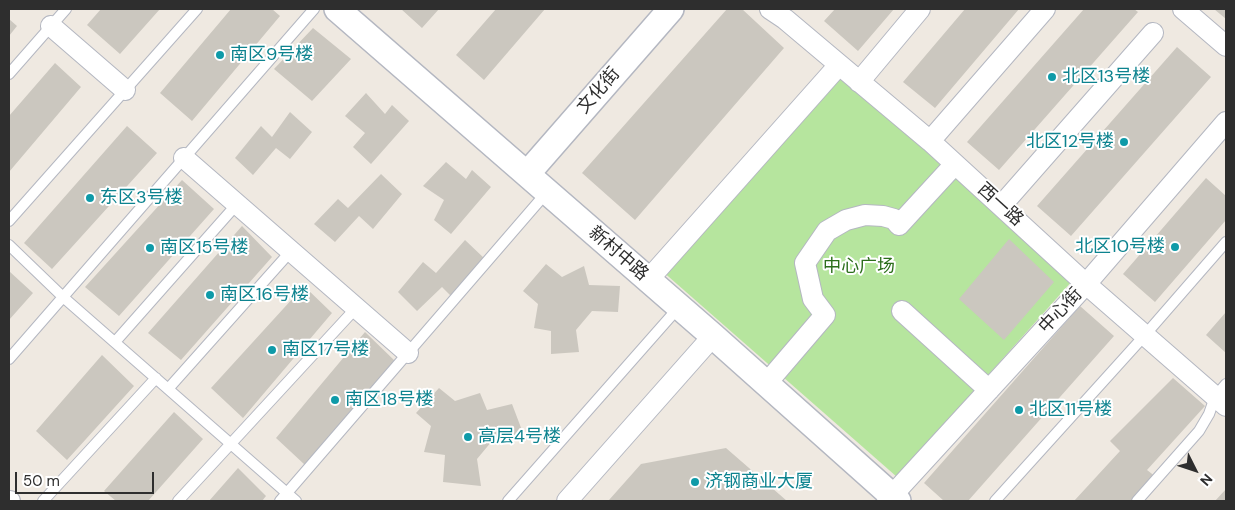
<!DOCTYPE html>
<meta charset="utf-8">
<style>
body{margin:0}
#map{position:relative;width:1235px;height:510px;overflow:hidden;background:#efe9e1;font-family:"DM Sans",sans-serif}
canvas{display:block}
.frame{position:absolute;inset:0;border:10px solid #2e2e2e;pointer-events:none}
.north{position:absolute;left:1170px;top:445px;width:50px;height:50px;-webkit-text-stroke:4px #fff;paint-order:stroke;rotate:131deg;font-size:14px;font-weight:700;line-height:20px;text-align:center;color:#2e2e2e}
.north::after{content:'';display:block;margin:auto;width:18px;height:22px;background:#2e2e2e;clip-path:polygon(50% 0,100% 100%,50% 72%,0 100%)}
.scale{position:absolute;left:15px;top:472px;width:139px;height:22px;box-sizing:border-box;border:2px solid #2e2e2e;border-top:0;padding-left:6px;font-size:15px;line-height:18px;white-space:nowrap;color:#2e2e2e;-webkit-text-stroke:4px #fff;paint-order:stroke}
</style>
<div id="map">
<canvas width="1235" height="510"></canvas>
<div class="frame"></div>
<div class="north">N</div>
<div class="scale">50 m</div>
</div>
<script>
const ctx = document.querySelector('canvas').getContext('2d');
ctx.lineJoin = 'round';
function paint(path, color) {
  ctx.fillStyle = color;
  ctx.fill(path, 'evenodd');
}
function toPath(rows) {
  const path = new Path2D();
  for (const r of rows) {
    path.moveTo(r[0], r[1]);
    for (let i = 2; i < r.length; i += 2) path.lineTo(r[i], r[i + 1]);
  }
  return path;
}
function trace(path, color, width, dash) {
  ctx.strokeStyle = color;
  ctx.lineWidth = width;
  ctx.lineCap = dash ? 'butt' : 'round';
  ctx.setLineDash(dash || []);
  ctx.stroke(path);
}
function drawText(font, color, halo, rows, align = 'center') {
  ctx.font = font + ' "DM Sans","Noto Sans SC",sans-serif';
  ctx.lineWidth = 4;
  ctx.setLineDash([]);
  ctx.textBaseline = 'middle';
  ctx.strokeStyle = halo;
  ctx.fillStyle = color;
  for (const [text, x, y, turn = 0] of rows) {
    ctx.save();
    ctx.translate(x, y);
    ctx.rotate((+turn || 0) * Math.PI / 180);
    ctx.textAlign = isNaN(turn) ? turn : align;
    if (halo) ctx.strokeText(text, 0, 0);
    ctx.fillText(text, 0, 0);
    ctx.restore();
  }
}
paint(toPath([
 [837,69,1073,280,897,477,661,270]
]), '#b6e59e');
paint(toPath([
 [101,9,160,9,120,54,87,25],
 [231,9,272,9,280,16,192,121,160,93],
 [401,9,439,9,422,28],
 [496,9,545,9,484,80,456,55],
 [727,9,742,9,784,48,635,220,582,173],
 [835,9,894,9,858,51,824,21],
 [965,9,1019,9,935,108,903,82],
 [1084,9,1134,9,1138,12,999,170,967,142],
 [1214,9,1226,9,1226,19],
 [9,19,17,26,9,36],
 [313,28,351,59,312,101,274,69],
 [1177,47,1211,77,1071,236,1037,206],
 [55,63,81,87,9,172,9,116],
 [366,93,385,114,392,105,409,121,371,164,353,147,365,133,345,116],
 [290,112,312,132,290,159,276,148,253,175,235,158,261,126,272,137],
 [127,126,157,153,52,269,24,243],
 [446,162,466,179,472,170,491,187,451,234,434,220,444,200,423,186],
 [381,174,402,194,373,229,359,216,335,242,314,224,338,199,348,208],
 [1206,178,1226,196,1226,220,1155,302,1123,274],
 [182,180,214,209,119,316,85,287],
 [242,226,272,257,181,360,148,333],
 [1009,239,1054,282,1004,340,959,299],
 [465,240,485,259,451,296,442,287,417,311,398,292,423,262,436,273],
 [546,264,562,277,584,266,589,285,620,286,618,312,592,311,576,330,579,352,551,354,551,331,534,328,538,304,523,291],
 [9,271,33,293,9,320],
 [304,286,332,313,243,418,211,388],
 [1080,306,1114,336,968,501,944,501,924,483],
 [1226,312,1226,353,1206,335],
 [365,332,395,361,305,465,276,438],
 [102,355,134,386,67,460,36,431],
 [1173,378,1205,406,1147,470,1156,477,1134,501,1074,501,1120,451,1110,441],
 [439,388,455,401,480,393,487,410,512,404,523,433,492,441,477,459,481,486,443,482,445,455,424,452,431,426,416,413],
 [174,412,203,439,148,501,116,501,104,491],
 [726,448,787,501,609,500,641,464],
 [238,468,266,496,262,501,209,501],
 [1226,489,1226,501,1215,501]
]), '#cbc7bf');
const service = toPath([
 [9,74,66,9],
 [9,221,197,9],
 [9,245,63,297,296,501],
 [115,342,237,204],
 [9,359,314,9],
 [168,389,291,251],
 [43,501,156,378],
 [178,501,356,308],
 [280,501,547,192],
 [508,501,679,307],
 [995,501,1145,335,1226,242],
 [1137,501,1199,431,1209,414,1215,397,1226,384]
]);
const minor = toPath([
 [770,9,785,19,930,141,1086,284,1226,406],
 [1183,9,1226,46],
 [51,26,125,90],
 [859,82,920,9],
 [930,141,1045,9],
 [184,158,408,353],
 [1001,206,1153,33],
 [648,280,839,65],
 [902,311,989,390],
 [766,384,825,315,813,299,805,263,827,231,846,220,865,215,883,216,894,219,899,225,955,164],
 [9,501,10,501],
 [567,501,713,336],
 [887,501,1086,284,1226,122]
]);
const tertiary = toPath([
 [337,9,713,336,898,501],
 [527,174,671,9]
]);
trace(service, '#b4b7c1', 12);
trace(minor, '#b4b7c1', 22);
trace(tertiary, '#b4b7c1', 28);
trace(service, '#fff', 10);
trace(minor, '#fff', 20);
trace(tertiary, '#fff', 25);
for (const [x, y, r, color] of [
 [220,55,5,"#0f9aa8"],
 [1052,77,5,"#0f9aa8"],
 [1124,142,5,"#0f9aa8"],
 [90,198,5,"#0f9aa8"],
 [1175,247,5,"#0f9aa8"],
 [150,248,5,"#0f9aa8"],
 [210,295,5,"#0f9aa8"],
 [272,350,5,"#0f9aa8"],
 [335,400,5,"#0f9aa8"],
 [1019,410,5,"#0f9aa8"],
 [468,437,5,"#0f9aa8"],
 [695,482,5,"#0f9aa8"]
]) {
  const dot = new Path2D();
  dot.arc(x, y, r, 0, 2 * Math.PI);
  ctx.fillStyle = color;
  ctx.fill(dot);
  trace(dot, '#fff', 2);
}
drawText('18px', '#0d838f', '#fff', [
 ["南区9号楼",230,55],
 ["北区13号楼",1062,77],
 ["北区12号楼",1114,142,"right"],
 ["东区3号楼",100,198],
 ["北区10号楼",1165,247,"right"],
 ["南区15号楼",160,248],
 ["南区16号楼",220,295],
 ["南区17号楼",282,350],
 ["南区18号楼",345,400],
 ["北区11号楼",1029,410],
 ["高层4号楼",478,437],
 ["济钢商业大厦",705,482]
], 'left');
drawText('18px', '#2e2e2e', '#fff', [
 ["文化街",599,91,-49],
 ["西一路",1000,205,42],
 ["新村中路",618,254,41],
 ["中心街",1061,311,-47]
]);
drawText('18px', '#2c6e1b', '#fff', [
 ["中心广场",859,267]
]);
</script>
